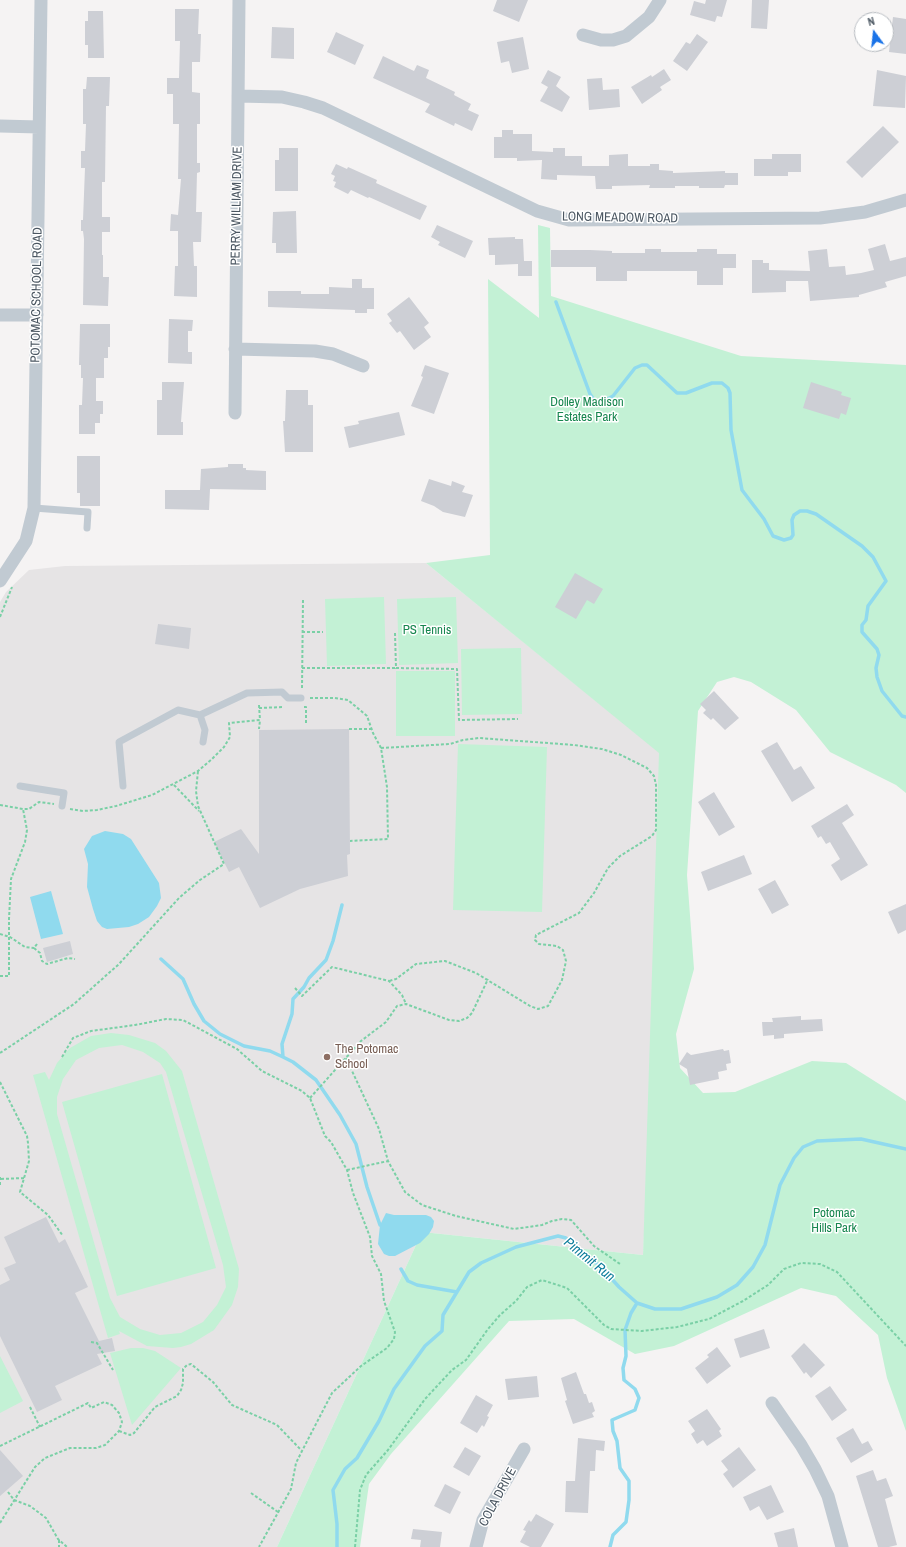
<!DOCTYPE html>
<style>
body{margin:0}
#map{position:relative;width:906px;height:1547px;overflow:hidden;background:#f5f3f3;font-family:"Archivo Narrow",sans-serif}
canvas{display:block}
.north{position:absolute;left:854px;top:12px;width:40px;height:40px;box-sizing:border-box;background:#fff;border:1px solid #b7bbc0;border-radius:50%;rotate:345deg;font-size:11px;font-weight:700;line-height:16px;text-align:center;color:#4a5661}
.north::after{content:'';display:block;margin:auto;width:14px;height:18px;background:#1a73e8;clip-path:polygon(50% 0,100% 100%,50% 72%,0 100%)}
</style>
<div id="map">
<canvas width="906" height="1547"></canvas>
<div class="north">N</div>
</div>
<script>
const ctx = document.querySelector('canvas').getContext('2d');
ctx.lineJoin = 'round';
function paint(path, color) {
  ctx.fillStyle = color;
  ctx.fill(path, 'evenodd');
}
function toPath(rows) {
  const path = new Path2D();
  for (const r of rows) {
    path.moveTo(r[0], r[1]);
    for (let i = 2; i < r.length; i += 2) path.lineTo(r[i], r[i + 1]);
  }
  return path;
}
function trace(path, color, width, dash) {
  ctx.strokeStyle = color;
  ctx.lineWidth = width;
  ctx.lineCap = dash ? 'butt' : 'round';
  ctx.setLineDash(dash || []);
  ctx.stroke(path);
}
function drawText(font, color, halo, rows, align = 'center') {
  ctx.font = font + ' "Archivo Narrow",sans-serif';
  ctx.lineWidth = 3;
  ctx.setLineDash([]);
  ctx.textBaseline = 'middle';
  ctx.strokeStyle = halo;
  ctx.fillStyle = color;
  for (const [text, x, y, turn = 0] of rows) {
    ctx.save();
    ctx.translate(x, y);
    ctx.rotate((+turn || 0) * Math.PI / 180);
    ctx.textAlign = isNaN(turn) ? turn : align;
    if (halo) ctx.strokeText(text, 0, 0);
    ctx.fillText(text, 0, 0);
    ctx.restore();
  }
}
paint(toPath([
 [426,563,659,752,662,883,643,1255,422,1232,277,1547,0,1547,0,602,6,592,29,570,65,566]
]), '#e6e4e5');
paint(toPath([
 [538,225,550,228,551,296,741,356,906,365,906,793,896,785,830,752,796,710,751,682,734,677,717,682,698,711,687,875,694,969,676,1034,680,1068,703,1093,735,1092,812,1061,846,1063,906,1101,906,1431,887,1378,878,1335,836,1296,801,1288,674,1346,635,1354,574,1319,509,1321,391,1454,369,1484,360,1547,277,1547,422,1232,643,1255,659,753,426,563,490,555,488,279,539,318],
 [384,597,386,664,327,666,325,599],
 [456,597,458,663,399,665,397,599],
 [521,648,522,714,462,715,461,649],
 [396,671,455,671,455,736,396,736],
 [458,744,547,747,542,912,453,910],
 [111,1033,129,1035,155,1043,166,1051,182,1071,239,1269,238,1287,232,1305,214,1330,191,1344,181,1347,173,1348,147,1346,119,1331,120,1334,108,1338,33,1075,45,1072,49,1080,57,1063,70,1048,91,1036],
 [122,1045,143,1052,160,1063,166,1072,223,1265,226,1287,217,1305,203,1322,181,1333,160,1335,140,1329,120,1317,110,1298,57,1114,57,1097,63,1079,76,1060,99,1048],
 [162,1074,216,1268,117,1296,62,1102],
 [131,1348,143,1348,155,1351,181,1368,132,1425,110,1353],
 [0,1356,23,1401,0,1413]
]), '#c3f1d5');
paint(toPath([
 [105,831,123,834,131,839,159,883,161,898,157,906,149,917,138,924,129,927,107,929,102,927,97,921,93,909,87,887,88,864,84,849,92,836],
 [51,891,63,934,41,939,30,897],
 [386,1213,394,1215,426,1215,431,1217,434,1221,433,1227,429,1234,420,1243,395,1256,389,1256,384,1254,378,1244,380,1225]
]), '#90daee');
trace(toPath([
 [556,302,590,394,595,401,602,402,613,396,635,368,642,365,647,365,677,393,686,393,712,383,722,383,728,388,730,393,731,430,742,490,764,519,773,536,784,540,791,538,793,535,792,520,794,515,800,511,807,511,816,514,862,546,873,557,886,581,868,606,866,620,862,625,862,632,877,649,879,655,876,668,877,677,882,691,902,716,906,717],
 [342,905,333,941,326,960,309,978,304,987,293,999,292,1014,282,1044,283,1057,293,1062,316,1080,340,1115,356,1144,367,1187,380,1225],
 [161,959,183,979,194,1004,204,1021,220,1034,244,1046,270,1051,283,1057],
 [401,1269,408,1281,417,1285,457,1292],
 [337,1547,337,1524,333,1490,345,1469,357,1458,379,1421,394,1389,425,1346,442,1331,443,1315,469,1272,481,1263,516,1247,558,1236,566,1238,602,1268,619,1287,637,1303,655,1309,681,1309,717,1297,737,1285,753,1267,765,1245,780,1185,794,1158,803,1147,817,1141,861,1139,906,1149],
 [610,1547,613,1535,626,1522,629,1500,629,1481,620,1468,617,1441,613,1431,612,1420,635,1410,639,1398,635,1389,624,1380,623,1368,626,1356,625,1330,631,1313,637,1303]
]), '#90daee', 3.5);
paint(toPath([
 [497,0,528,0,519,22,493,11],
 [706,0,727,0,722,17,717,16,715,22,690,15,694,1,705,4],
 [752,0,769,0,767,29,751,28],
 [175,9,199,9,198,34,201,34,200,62,192,62,192,92,200,93,200,124,197,124,197,163,200,163,200,172,197,173,196,212,202,212,201,242,193,242,194,266,197,266,197,297,174,296,175,266,178,266,178,231,170,231,171,214,178,215,181,179,178,179,179,124,173,124,173,94,167,94,167,78,179,78,180,41,175,41],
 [88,11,103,11,104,58,88,58,88,45,85,45,85,21,88,21],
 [893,17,906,19,906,54,889,52],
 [272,27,294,28,294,59,271,58],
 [336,32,364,45,355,65,327,52],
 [697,34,708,42,687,71,673,61,686,42,690,44],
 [523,37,529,69,512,73,509,61,501,63,497,42],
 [383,56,414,71,417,65,429,70,426,78,455,92,454,95,471,104,468,110,479,115,472,131,455,123,454,126,425,112,430,104,373,78],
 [664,69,671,80,660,87,662,90,642,104,631,87,651,75,652,77],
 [548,70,561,77,556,86,570,97,562,112,540,101,548,87,541,83],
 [877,70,906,76,905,108,873,106],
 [87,77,110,77,109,106,106,106,105,182,102,182,102,217,110,217,110,232,102,232,102,255,103,255,103,277,109,277,108,306,83,305,84,239,83,231,81,231,81,220,83,220,85,168,81,168,81,151,85,151,86,124,83,124,83,89,86,89],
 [602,78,603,90,619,89,620,107,589,110,587,79],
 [883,126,899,142,862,178,846,162],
 [502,130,513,130,513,134,532,134,532,151,553,152,553,148,565,148,565,156,582,156,582,166,609,166,609,155,628,154,628,166,650,166,650,164,659,164,659,170,673,171,673,173,725,171,725,173,738,173,738,185,725,185,724,188,699,188,699,186,675,186,675,188,649,188,650,185,612,186,612,189,596,189,595,176,557,175,557,180,541,179,542,160,517,161,517,158,494,158,494,137,502,137],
 [279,148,298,148,298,191,275,191,275,160,279,160],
 [772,154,801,154,801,172,788,172,788,176,754,176,754,159,772,159],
 [336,164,347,169,348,167,377,180,376,183,427,206,420,220,369,197,368,198,351,190,348,194,334,187,336,182,333,181,335,176,331,174],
 [296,211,297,253,276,253,276,243,272,243,273,212],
 [437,225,473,241,465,258,438,245,440,242,431,237],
 [515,237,515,239,523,239,524,261,532,261,532,276,518,276,518,264,495,265,495,255,489,255,488,238],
 [885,244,890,261,906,257,906,276,885,282,887,287,859,295,859,297,810,301,808,281,786,281,786,292,752,293,752,260,763,260,763,263,769,263,769,270,810,271,808,251,827,249,829,267,845,266,846,275,861,273,874,270,868,249],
 [645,249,661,249,661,252,697,252,697,249,717,249,717,254,736,254,736,268,723,268,723,285,697,285,697,271,627,271,627,281,596,281,596,267,551,267,551,250,590,250,612,251,612,253,645,253],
 [352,279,362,279,362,288,374,288,374,309,367,309,367,313,355,313,355,310,268,307,268,291,301,291,301,294,329,294,329,287,352,288],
 [409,297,429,323,424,327,431,337,414,350,400,331,397,333,389,323,392,321,387,314],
 [169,319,193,320,192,331,188,331,188,352,192,352,192,364,168,363],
 [80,324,110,324,110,347,108,347,108,358,104,358,104,378,96,378,96,401,103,401,103,414,100,414,100,423,95,423,95,434,79,434,79,405,82,405,83,378,81,378,81,365,79,365],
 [425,365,449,373,434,414,411,406,423,377,421,376],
 [162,382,184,382,181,422,183,422,183,435,157,435,157,400,162,400],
 [811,382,842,392,841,395,851,398,846,415,841,413,839,419,803,408],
 [286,390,308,390,308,405,313,405,313,452,285,452,283,421,285,421],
 [399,412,405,435,349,448,344,427,359,424,358,421],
 [77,456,100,456,100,506,80,506,80,493,77,493],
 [228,464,243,464,243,468,246,468,246,470,266,471,266,490,210,489,209,510,165,509,165,490,200,490,201,469,228,467],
 [429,479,451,486,452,481,465,486,462,492,473,495,465,517,443,512,434,506,421,501],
 [575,573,603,589,594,604,587,600,576,619,555,607],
 [158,624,191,628,189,649,155,644],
 [714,691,739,718,725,730,713,718,711,720,703,713,706,710,700,704],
 [349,729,350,854,347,855,348,876,300,889,260,908,239,867,229,872,214,842,241,829,259,854,259,730],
 [777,742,794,770,801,766,815,788,792,802,761,751],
 [714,792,735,827,719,836,698,802],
 [847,804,854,815,842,823,868,865,841,881,831,865,840,859,830,842,826,844,821,836,818,838,811,826],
 [744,855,752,874,708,891,701,872],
 [775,880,789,905,772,914,758,889],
 [906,904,906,930,898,934,888,912],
 [70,941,73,954,47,962,43,948],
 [801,1016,801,1020,822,1019,823,1031,784,1034,784,1038,774,1039,774,1035,763,1036,762,1022,773,1022,772,1018],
 [723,1049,724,1051,729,1050,731,1063,726,1064,727,1070,718,1072,719,1079,690,1085,687,1069,679,1064,687,1052,691,1055],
 [46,1217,59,1243,65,1239,88,1287,75,1293,99,1341,112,1338,115,1351,97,1354,102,1364,55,1386,62,1400,37,1412,0,1336,0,1285,10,1280,4,1268,16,1263,4,1237],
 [764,1329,770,1348,740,1358,734,1339],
 [804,1343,825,1365,811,1378,806,1372,804,1374,791,1356],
 [717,1347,731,1366,707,1384,695,1368,709,1357,707,1355],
 [576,1372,584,1394,586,1394,589,1403,592,1402,595,1411,592,1413,594,1417,573,1424,565,1401,567,1400,561,1378],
 [537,1376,539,1397,508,1400,505,1379],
 [830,1386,847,1410,832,1421,815,1396],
 [476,1395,493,1405,487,1416,489,1417,484,1427,482,1425,477,1433,460,1423],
 [707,1409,721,1429,719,1431,722,1436,707,1446,703,1440,697,1444,691,1434,695,1431,688,1421],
 [853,1428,862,1444,868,1441,873,1450,851,1463,836,1438],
 [578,1438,605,1441,604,1451,596,1450,595,1471,590,1471,588,1513,565,1512,566,1481,575,1481],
 [465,1447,481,1456,469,1476,453,1467],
 [739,1447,756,1470,733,1488,723,1474,728,1470,721,1461],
 [0,1450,23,1476,0,1496],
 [873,1470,877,1481,886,1478,893,1496,885,1499,897,1545,889,1547,878,1547,856,1476],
 [445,1484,461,1492,450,1514,434,1506],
 [771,1485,784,1512,767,1520,759,1506,750,1511,743,1497],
 [536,1514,554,1524,541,1547,530,1547,520,1542,526,1531,523,1530,529,1520,531,1522],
 [794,1528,798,1547,778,1547,774,1533],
 [413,1529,442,1532,440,1547,420,1547,421,1540,411,1539]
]), '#cdcfd5');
trace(toPath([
 [0,617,12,587],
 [302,632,323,632],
 [395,633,396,668,457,669,459,720,518,719],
 [302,668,396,668],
 [302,688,303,600],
 [310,698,335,698,348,700,367,716,373,733,381,748,387,787,388,839,350,841],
 [259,705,260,720],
 [304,707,306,707,306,724],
 [259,708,284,707],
 [349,729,371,729],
 [381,748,450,744,463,740,479,738,574,745,602,749,621,755,647,768,654,776,656,785,656,830,652,836,620,856,608,868,594,893,579,913,536,935,535,940,539,944,557,946,563,950,566,961,562,980,548,1006,538,1009,530,1006,476,973,445,961,416,964,396,979,389,981],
 [174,785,199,811],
 [0,805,23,809,29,809,39,802,54,804],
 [70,809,83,811,97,810,116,806,152,795,198,771,212,759,224,747,230,737,229,723,260,720,259,729],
 [0,934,10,937,25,947,34,948],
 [37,944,34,948,40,953,42,961,47,964,68,958,75,959],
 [0,976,9,976,9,919,11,879,25,842,27,830,23,809],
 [295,988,302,996,332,967,389,981,402,995,406,1004],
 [0,1053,74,1004,119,964,179,898,200,880,224,864,198,806,196,791,198,771],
 [62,1057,73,1038,91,1031,135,1025,166,1019,183,1020,237,1049,262,1071,302,1091,310,1098,325,1136,331,1142,347,1170,353,1193,370,1237,372,1256,381,1274,384,1301,395,1332,394,1339,387,1348,361,1366,332,1393,302,1451,296,1463,291,1489,259,1547],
 [346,1058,379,1129,388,1161,405,1192,422,1205,456,1216,514,1229,542,1225,552,1221,562,1219,571,1220,594,1246,620,1264],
 [0,1082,27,1136,28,1143,29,1161,20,1192,48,1215,63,1236],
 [310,1098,361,1041,386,1022,397,1006,406,1004,449,1020,459,1021,467,1018,472,1013,488,979],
 [347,1170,388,1161],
 [0,1177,0,1185],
 [1,1179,24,1178],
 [91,1342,97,1343,113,1370],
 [30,1407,40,1427],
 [119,1431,130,1435,134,1433,155,1407,177,1396,181,1390,183,1383,183,1369,187,1365,191,1364,213,1382,232,1405,277,1425,302,1451],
 [0,1446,88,1403,91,1408,104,1402,112,1405,119,1413,122,1422,119,1431,105,1445,96,1448,70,1448,45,1458,35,1467,0,1523],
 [8,1492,14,1500,30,1506,46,1518,58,1539,67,1547],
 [251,1493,278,1512],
 [59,1540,59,1547],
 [355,1547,360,1490,366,1475,388,1450,425,1399,452,1370,466,1360,488,1329,500,1315,516,1301,527,1287,542,1280,567,1288,604,1325,611,1329,642,1331,677,1327,709,1319,743,1301,768,1285,784,1269,801,1263,820,1264,837,1272,906,1346]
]), '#7ad0a6', 2, [3, 2]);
trace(toPath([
 [34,508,88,512,87,528],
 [200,715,205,730,203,742],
 [20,786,64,793,62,806],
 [123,786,119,742,178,710,200,715,247,693,282,692,288,698,301,698]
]), '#c1cad2', 7);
trace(toPath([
 [583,35,601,40,613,40,626,36,649,17,660,0],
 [238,96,282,97,304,102,323,108,537,211,569,220,820,218,865,212,906,200],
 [0,126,39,127],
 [0,315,37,315],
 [235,349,315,351,333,354,363,366],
 [235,413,239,0],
 [0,581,26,541,34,508,41,0],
 [772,1403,801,1445,815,1469,828,1496,842,1547],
 [476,1547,483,1520,524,1449]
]), '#c1cad2', 13);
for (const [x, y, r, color] of [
 [327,1057,4,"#8d6e63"]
]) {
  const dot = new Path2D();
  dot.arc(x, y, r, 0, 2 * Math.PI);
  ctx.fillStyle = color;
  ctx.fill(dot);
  trace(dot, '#fff', 1.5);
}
drawText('13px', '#4a5661', '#fff', [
 ["PERRY WILLIAM DRIVE",237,206,-89],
 ["LONG MEADOW ROAD",620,218,1],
 ["POTOMAC SCHOOL ROAD",37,295,-89],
 ["COLA DRIVE",498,1497,-62]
]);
drawText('13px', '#17864f', '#fff', [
 ["Dolley Madison",587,403],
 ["Estates Park",587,418],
 ["PS Tennis",427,631],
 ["Potomac",834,1214],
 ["Hills Park",834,1229]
]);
drawText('13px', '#785e54', '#fff', [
 ["The Potomac",335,1050],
 ["School",335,1065]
], 'left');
drawText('italic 14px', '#0c7c9b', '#fff', [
 ["Pimmit Run",589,1260,39]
]);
</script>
